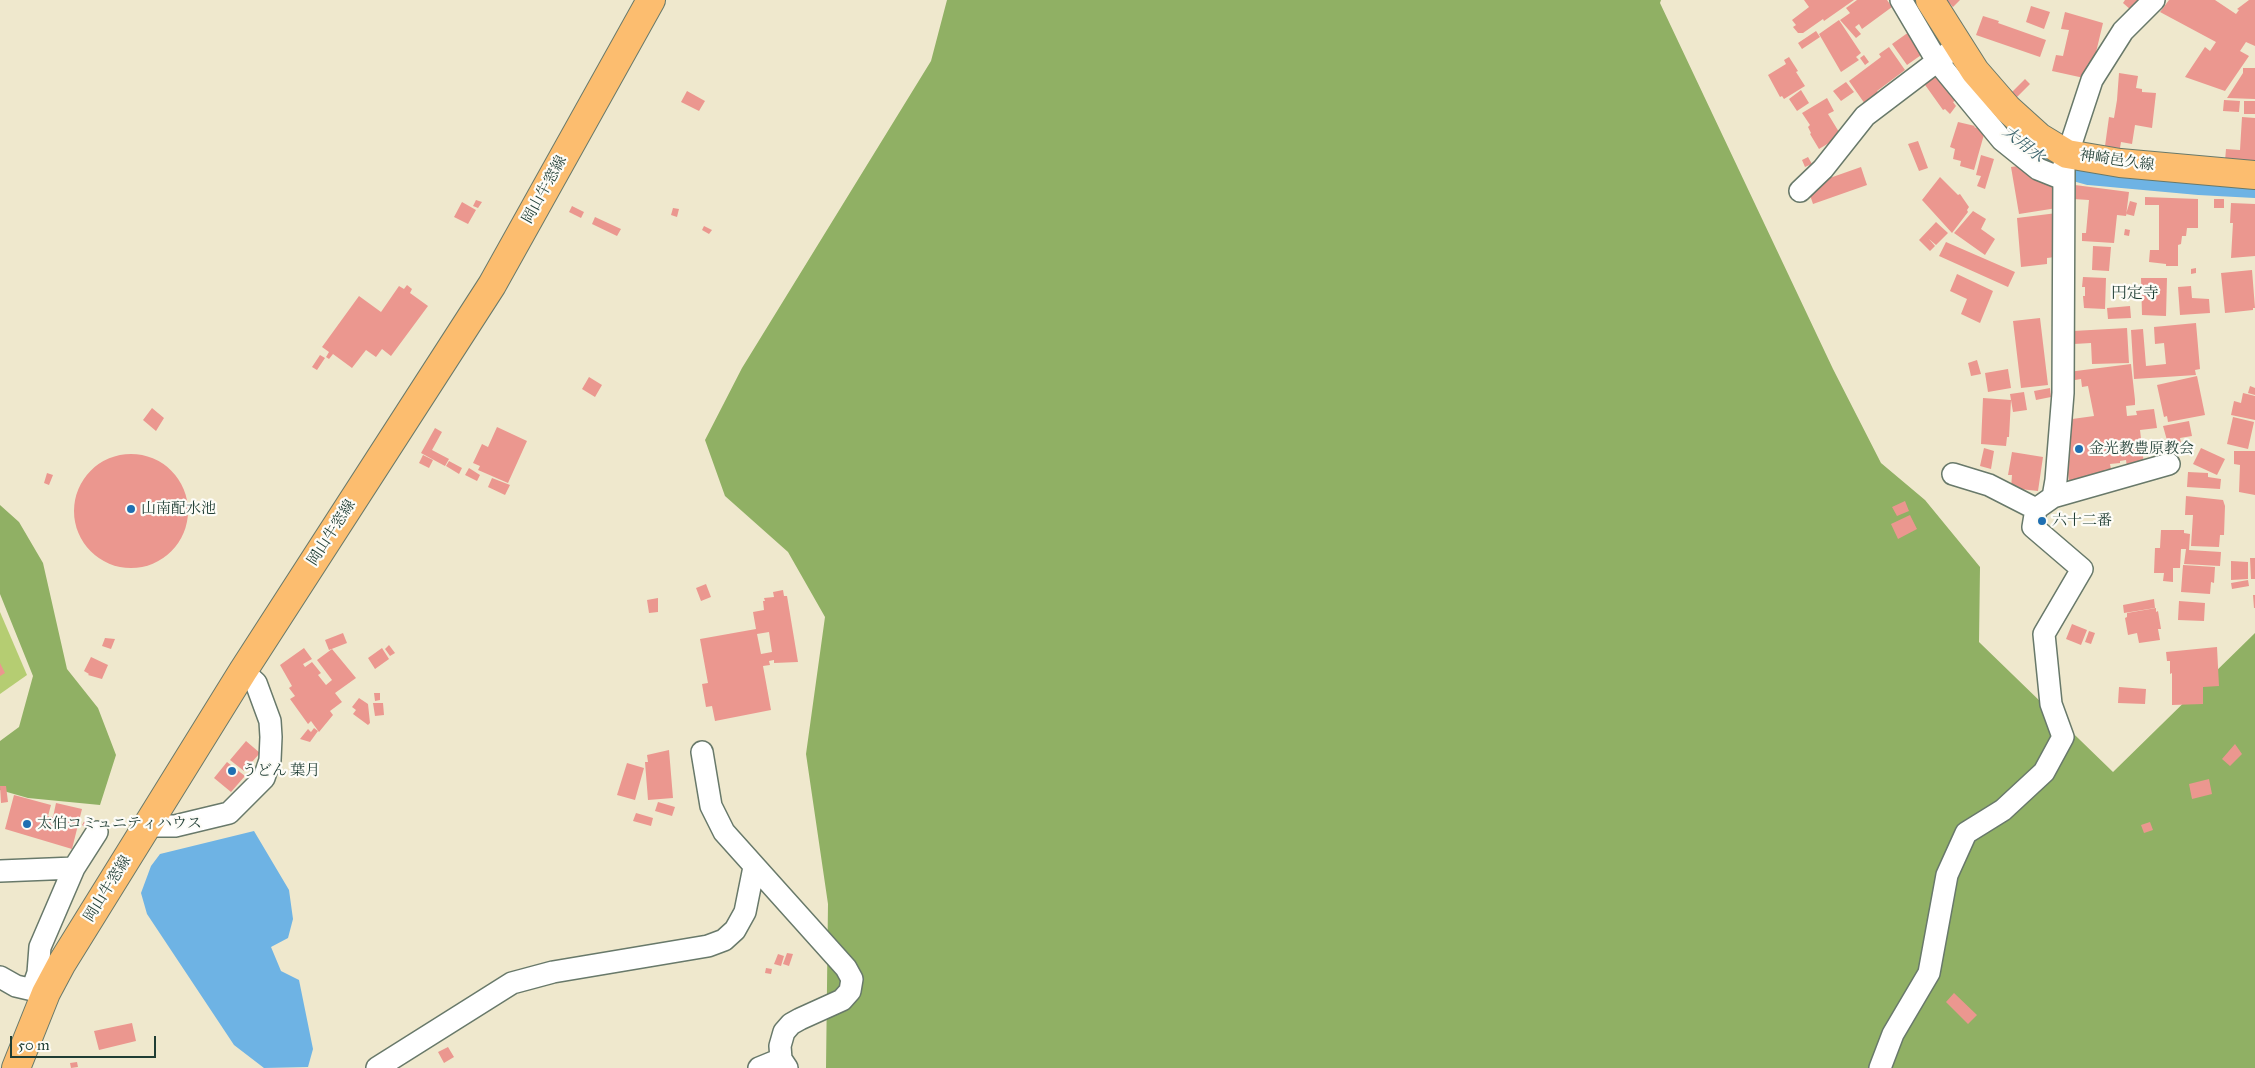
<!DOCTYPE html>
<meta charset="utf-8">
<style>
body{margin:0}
#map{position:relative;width:2255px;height:1068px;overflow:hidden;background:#efe8cd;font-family:"IM FELL Great Primer",serif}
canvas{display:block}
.scale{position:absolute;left:10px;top:1036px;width:146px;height:22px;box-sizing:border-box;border:2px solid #1f3d34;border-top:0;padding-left:6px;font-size:15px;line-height:18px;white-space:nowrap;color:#1f3d34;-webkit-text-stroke:4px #fdfcf7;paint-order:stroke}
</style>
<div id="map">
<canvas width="2255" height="1068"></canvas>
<div class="scale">50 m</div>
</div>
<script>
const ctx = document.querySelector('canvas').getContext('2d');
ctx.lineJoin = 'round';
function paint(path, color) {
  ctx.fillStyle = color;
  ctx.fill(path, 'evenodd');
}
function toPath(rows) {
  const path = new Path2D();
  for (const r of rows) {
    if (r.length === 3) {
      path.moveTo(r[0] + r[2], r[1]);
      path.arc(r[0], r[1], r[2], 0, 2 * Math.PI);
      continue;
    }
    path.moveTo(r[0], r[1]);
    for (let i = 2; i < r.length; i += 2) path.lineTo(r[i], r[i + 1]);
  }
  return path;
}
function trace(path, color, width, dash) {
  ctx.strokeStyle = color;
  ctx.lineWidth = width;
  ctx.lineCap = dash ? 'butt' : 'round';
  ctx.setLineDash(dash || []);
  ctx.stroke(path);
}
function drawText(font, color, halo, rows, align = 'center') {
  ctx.font = font + ' "IM FELL Great Primer","Noto Serif JP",serif';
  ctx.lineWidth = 4.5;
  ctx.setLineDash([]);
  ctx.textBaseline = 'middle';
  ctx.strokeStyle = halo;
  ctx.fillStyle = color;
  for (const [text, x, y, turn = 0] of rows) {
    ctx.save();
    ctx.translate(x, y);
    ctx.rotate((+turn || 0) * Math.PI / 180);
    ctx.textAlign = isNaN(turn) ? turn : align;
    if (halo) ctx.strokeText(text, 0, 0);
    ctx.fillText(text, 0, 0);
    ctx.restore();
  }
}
paint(toPath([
 [0,612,27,675,0,694]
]), '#b5cd72');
paint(toPath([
 [947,0,1661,0,1660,3,1833,369,1881,463,1925,500,1980,567,1979,642,2113,772,2255,633,2255,1068,826,1068,828,904,806,754,825,617,788,552,725,496,705,440,742,368,931,61],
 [0,505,19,522,43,563,67,669,98,708,116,755,100,805,28,798,0,790,0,741,19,727,33,676,0,594]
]), '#90b064');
paint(toPath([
 [254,831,289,890,293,919,288,938,271,947,281,971,299,980,313,1049,308,1067,264,1068,234,1045,147,914,141,893,151,866,160,854]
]), '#6eb3e4');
trace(toPath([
 [2049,164,2089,175,2199,185,2255,188]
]), '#6eb3e4', 20);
paint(toPath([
 [1804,0,1854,0,1824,21,1823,19,1803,33,1798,33,1793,27,1796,25,1792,20,1809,7],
 [1857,0,1887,0,1892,7,1862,29,1859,24,1855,27,1861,34,1856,38,1840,20,1850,13,1846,8],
 [1946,0,1960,0,1953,7],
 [2125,0,2139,0,2131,10,2123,3],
 [2169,0,2215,0,2236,14,2239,10,2237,9,2249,0,2255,0,2255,46,2246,42,2240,51,2249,56,2225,91,2185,77,2205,47,2210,51,2216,42,2160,12],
 [2031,6,2050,12,2044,29,2026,22],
 [2065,12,2103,23,2093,65,2088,64,2084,78,2052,71,2056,55,2063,56,2069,30,2061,29],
 [1983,16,1999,21,1998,23,2046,40,2040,57,1976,35],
 [1839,20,1861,53,1856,57,1859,60,1841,72,1819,34],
 [1816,31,1820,37,1802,49,1798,43],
 [1909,32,1924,53,1907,65,1892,44],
 [1889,47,1905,70,1877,91,1879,94,1865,104,1849,81,1881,57,1879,54],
 [1864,55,1869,62,1865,65,1860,58],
 [1789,57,1798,71,1796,72,1805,86,1784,99,1782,96,1780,97,1768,75,1786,64,1784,60],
 [2243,68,2255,68,2255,99,2227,98,2243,73],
 [1937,71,1958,99,1953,102,1956,106,1950,114,1945,109,1943,110,1923,82],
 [2119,73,2138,76,2136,88,2142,89,2142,92,2156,93,2152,128,2135,125,2132,144,2121,142,2120,148,2105,146,2109,117,2114,118,2117,100],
 [2025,79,2030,84,2015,99,2010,94],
 [1846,82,1854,92,1841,101,1833,91],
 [1801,90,1809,103,1797,111,1789,99],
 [687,91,705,101,699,111,681,102],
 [1827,98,1834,111,1828,114,1839,132,1829,143,1819,149,1810,134,1811,133,1808,127,1810,125,1802,113],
 [2224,100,2240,101,2239,112,2223,111],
 [2244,101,2255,101,2255,114,2244,114],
 [2242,117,2255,118,2255,163,2225,161,2226,149,2240,150],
 [1958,122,1975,126,1974,127,1985,131,1974,170,1960,166,1961,161,1953,159,1955,149,1950,147],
 [1918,141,1928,168,1919,171,1908,144],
 [1981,155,1994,159,1985,189,1977,186,1981,176,1976,175],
 [1808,157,1812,164,1805,167,1802,160],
 [2033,164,2052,175,2057,208,2019,214,2011,167],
 [1861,167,1867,185,1813,204,1807,186],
 [1940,177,1958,195,1960,194,1969,207,1967,210,1968,212,1952,233,1922,200],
 [2075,185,2129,192,2126,216,2117,215,2114,243,2082,241,2082,233,2086,233,2089,200,2073,199],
 [2145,197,2198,199,2198,228,2187,228,2186,236,2182,236,2181,244,2178,245,2178,266,2166,266,2166,264,2149,262,2150,250,2159,250,2159,205,2145,205],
 [2214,199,2224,199,2224,208,2214,208],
 [476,200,482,202,478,208,473,206],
 [2130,201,2137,203,2134,216,2126,214],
 [462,202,476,210,468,224,454,217],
 [2231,203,2255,204,2255,256,2231,258,2233,223,2230,223],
 [572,206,584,212,581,218,569,212],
 [673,208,679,209,677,217,671,215],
 [1973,211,1986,219,1981,229,1995,239,1985,255,1954,233],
 [2057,213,2055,257,2047,258,2047,264,2021,267,2017,218],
 [595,217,621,229,617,236,592,224],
 [1936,222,1948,233,1936,245,1929,239,1935,246,1930,251,1919,240],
 [704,226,712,230,709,234,702,230],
 [2125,229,2130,230,2129,236,2124,235],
 [1946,242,2015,272,2008,287,1939,256],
 [2093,246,2111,247,2109,271,2092,270],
 [2196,268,2196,273,2191,274,2191,269],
 [2252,270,2255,308,2253,308,2253,310,2225,313,2221,273],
 [1957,274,1993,291,1980,323,1961,314,1967,299,1950,291],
 [2083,277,2106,278,2105,309,2084,308,2083,296,2085,296,2085,287,2082,287],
 [2141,278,2167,278,2166,316,2142,315],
 [407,285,412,289,410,293,428,306,391,356,382,349,376,357,366,350,352,368,333,354,329,359,326,357,329,352,322,347,359,296,381,312,399,286,404,289],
 [2191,286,2192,298,2209,299,2210,313,2180,315,2178,287],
 [2130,306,2131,318,2108,319,2107,308],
 [2040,318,2048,385,2021,388,2013,321],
 [2196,323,2200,369,2195,370,2196,375,2134,379,2131,330,2143,329,2146,366,2166,364,2164,343,2155,344,2154,327],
 [2127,328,2129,363,2092,364,2091,343,2074,344,2073,331],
 [320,355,325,358,317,370,312,367],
 [1977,360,1981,374,1971,376,1968,363],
 [2131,364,2135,400,2135,405,2126,406,2127,416,2137,415,2136,411,2154,409,2157,428,2140,430,2144,465,2127,467,2126,460,2120,461,2120,463,2110,464,2111,469,2104,470,2105,476,2069,482,2064,434,2065,420,2094,416,2088,386,2082,387,2081,379,2069,381,2068,372],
 [2008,369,2011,388,1988,392,1985,373],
 [2197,376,2205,415,2168,422,2167,416,2164,417,2157,385],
 [589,377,602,385,595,397,582,389],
 [2250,386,2255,388,2255,395,2248,393],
 [2050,388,2051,397,2036,400,2034,391],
 [2024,392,2027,410,2013,412,2010,394],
 [2243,393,2255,396,2255,420,2231,415,2234,401,2241,403],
 [1983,398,2011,400,2009,437,2007,437,2006,446,1981,444],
 [152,408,164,418,156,431,143,420],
 [2233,417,2254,422,2248,449,2227,444],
 [2189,421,2192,436,2180,438,2182,448,2170,451,2163,426],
 [497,427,527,441,508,483,478,470,480,466,473,463,482,444,488,447],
 [435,428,442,432,432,450,449,459,445,466,421,453],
 [1984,448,1994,451,1991,469,1980,466],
 [2201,448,2225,459,2217,475,2193,464],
 [2234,451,2255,451,2255,495,2239,492,2240,465,2234,464],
 [2012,452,2043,457,2038,491,2011,488,2012,475,2008,475],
 [131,511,57],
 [423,455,433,460,429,468,419,463],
 [449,461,462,468,459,474,446,466],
 [469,468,480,475,477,481,465,475],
 [2188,472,2208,473,2208,477,2221,479,2220,489,2187,487],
 [47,473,53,475,49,485,44,483],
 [492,478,510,485,505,495,488,487],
 [2186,496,2223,500,2225,506,2224,535,2220,535,2219,547,2191,546,2193,515,2185,515],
 [1905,501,1909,511,1897,516,1892,507],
 [1910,515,1917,529,1898,539,1891,524],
 [2161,530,2184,530,2184,533,2190,534,2189,550,2221,552,2220,566,2184,564,2186,549,2181,549,2180,568,2173,568,2173,582,2163,581,2164,573,2154,573,2155,548,2160,548],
 [2250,558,2255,558,2255,579,2251,579],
 [2231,561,2248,562,2248,579,2231,580],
 [2183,565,2215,567,2214,583,2211,582,2210,594,2181,592],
 [2248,580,2249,586,2232,589,2231,583],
 [706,584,711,597,701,601,696,588],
 [783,590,784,596,787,596,798,662,774,663,774,660,769,661,770,665,763,666,771,710,715,721,712,706,706,707,702,684,708,683,700,639,756,629,753,612,764,610,763,601,765,601,764,598,774,597,773,592],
 [769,632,772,652,761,654,757,634],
 [2253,595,2255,595,2255,608,2254,608],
 [658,598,658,612,649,613,647,600],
 [2154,599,2155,608,2124,613,2123,605],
 [2179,601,2205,603,2204,621,2178,620],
 [2156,608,2156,612,2158,611,2161,629,2158,629,2160,640,2139,643,2137,633,2128,635,2125,618,2127,617,2127,613],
 [2072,624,2087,630,2081,645,2066,639],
 [2089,631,2095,633,2091,644,2085,642],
 [343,633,347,643,329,650,325,640],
 [105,638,115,639,111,649,102,646],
 [389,645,395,653,390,656,385,649],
 [2217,647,2219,686,2203,687,2203,704,2172,705,2172,673,2170,674,2170,661,2167,661,2166,652],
 [304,648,312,659,303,664,305,667,312,662,321,673,318,675,326,685,332,680,317,660,332,649,356,678,335,693,342,702,330,711,333,715,319,732,311,721,308,724,290,699,295,696,289,688,292,686,280,665],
 [382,648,389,659,375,669,368,658],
 [91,657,108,665,102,679,88,675,89,674,84,671],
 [0,663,5,673,0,676],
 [2119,687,2146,689,2145,704,2118,703],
 [374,693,380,693,380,700,375,701],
 [359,698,368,704,370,723,368,725,353,714,356,710,352,707],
 [373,703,383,703,384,715,375,716],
 [314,728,318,731,310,742,300,739,308,729,311,732],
 [246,741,260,753,244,771,230,760],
 [2235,744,2242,754,2230,766,2222,759],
 [669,750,673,798,648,800,645,762,648,762,647,755],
 [227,762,245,776,231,792,214,778],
 [627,763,644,768,635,800,617,795],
 [2209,779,2212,794,2192,799,2189,784],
 [0,786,6,786,8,802,1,803],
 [14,795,51,805,48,816,53,817,56,803,82,809,72,849,5,829],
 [658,802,675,807,672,816,655,811],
 [636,813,653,818,651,826,633,821],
 [86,818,91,821,86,828,82,825],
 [2150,822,2153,830,2144,833,2141,825],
 [787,953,793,954,789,966,783,964],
 [778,954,784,956,781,966,774,964],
 [766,968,772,969,771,974,765,973],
 [1954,993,1977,1015,1968,1024,1946,1002],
 [132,1023,136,1041,99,1050,94,1031],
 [448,1047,454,1057,444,1063,438,1052],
 [77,1062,78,1067,71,1068,70,1063]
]), '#eb978f');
const minor = toPath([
 [1901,0,1937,61,2002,140,2038,169,2063,179],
 [1800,191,1823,169,1865,116,1948,53],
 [1953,474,1989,485,2036,509],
 [2053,497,2169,464],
 [702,752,711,806,724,832,846,968,852,979,850,991,842,1000,800,1019,791,1024,784,1032,780,1046,781,1059],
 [149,823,157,826,175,826,229,813,264,778,270,760,271,737,270,721,256,683,243,671],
 [0,871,74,868],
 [0,977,16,986,46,993],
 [32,990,38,973,40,947,74,868,97,832],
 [377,1068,512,983,553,972,708,946,724,940,735,930,745,912,754,867],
 [759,1068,781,1059,787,1068],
 [1880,1068,1893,1034,1929,973,1947,875,1966,833,2003,810,2044,772,2063,737,2051,704,2044,634,2082,569,2033,527,2036,509,2053,497,2056,480,2063,393,2064,165,2092,80,2123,31,2154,0]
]);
const major = toPath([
 [1930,0,1975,71,2008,109,2039,137,2067,154,2120,163,2255,175],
 [16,1068,46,993,62,963,243,671,492,285,651,0]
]);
trace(minor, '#68796a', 24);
trace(major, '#68796a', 30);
trace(minor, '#fff', 21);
trace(major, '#fcbd6f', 28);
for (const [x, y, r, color] of [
 [2079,449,5,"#1f6fb2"],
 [131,509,5,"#1f6fb2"],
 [2042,521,5,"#1f6fb2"],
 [232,771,5,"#1f6fb2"],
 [27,824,5,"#1f6fb2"]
]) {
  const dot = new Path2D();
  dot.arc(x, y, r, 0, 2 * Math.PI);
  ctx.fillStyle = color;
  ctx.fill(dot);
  trace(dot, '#fdfcf7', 2);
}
drawText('15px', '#1f3d34', '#fdfcf7', [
 ["神崎邑久線",2117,161,8],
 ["岡山牛窓線",545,190,-61],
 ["岡山牛窓線",332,533,-57],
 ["岡山牛窓線",108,889,-58]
]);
drawText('15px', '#1f3d34', '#fdfcf7', [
 ["金光教豊原教会",2089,449],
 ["山南配水池",141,509],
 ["六十二番",2052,521],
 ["うどん 葉月",242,771],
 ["太伯コミュニティハウス",37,824]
], 'left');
drawText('italic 16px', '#376069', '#fdfcf7', [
 ["大用水",2023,145,38]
]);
drawText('16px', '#1f3d34', '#fdfcf7', [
 ["円定寺",2135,294]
]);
</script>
